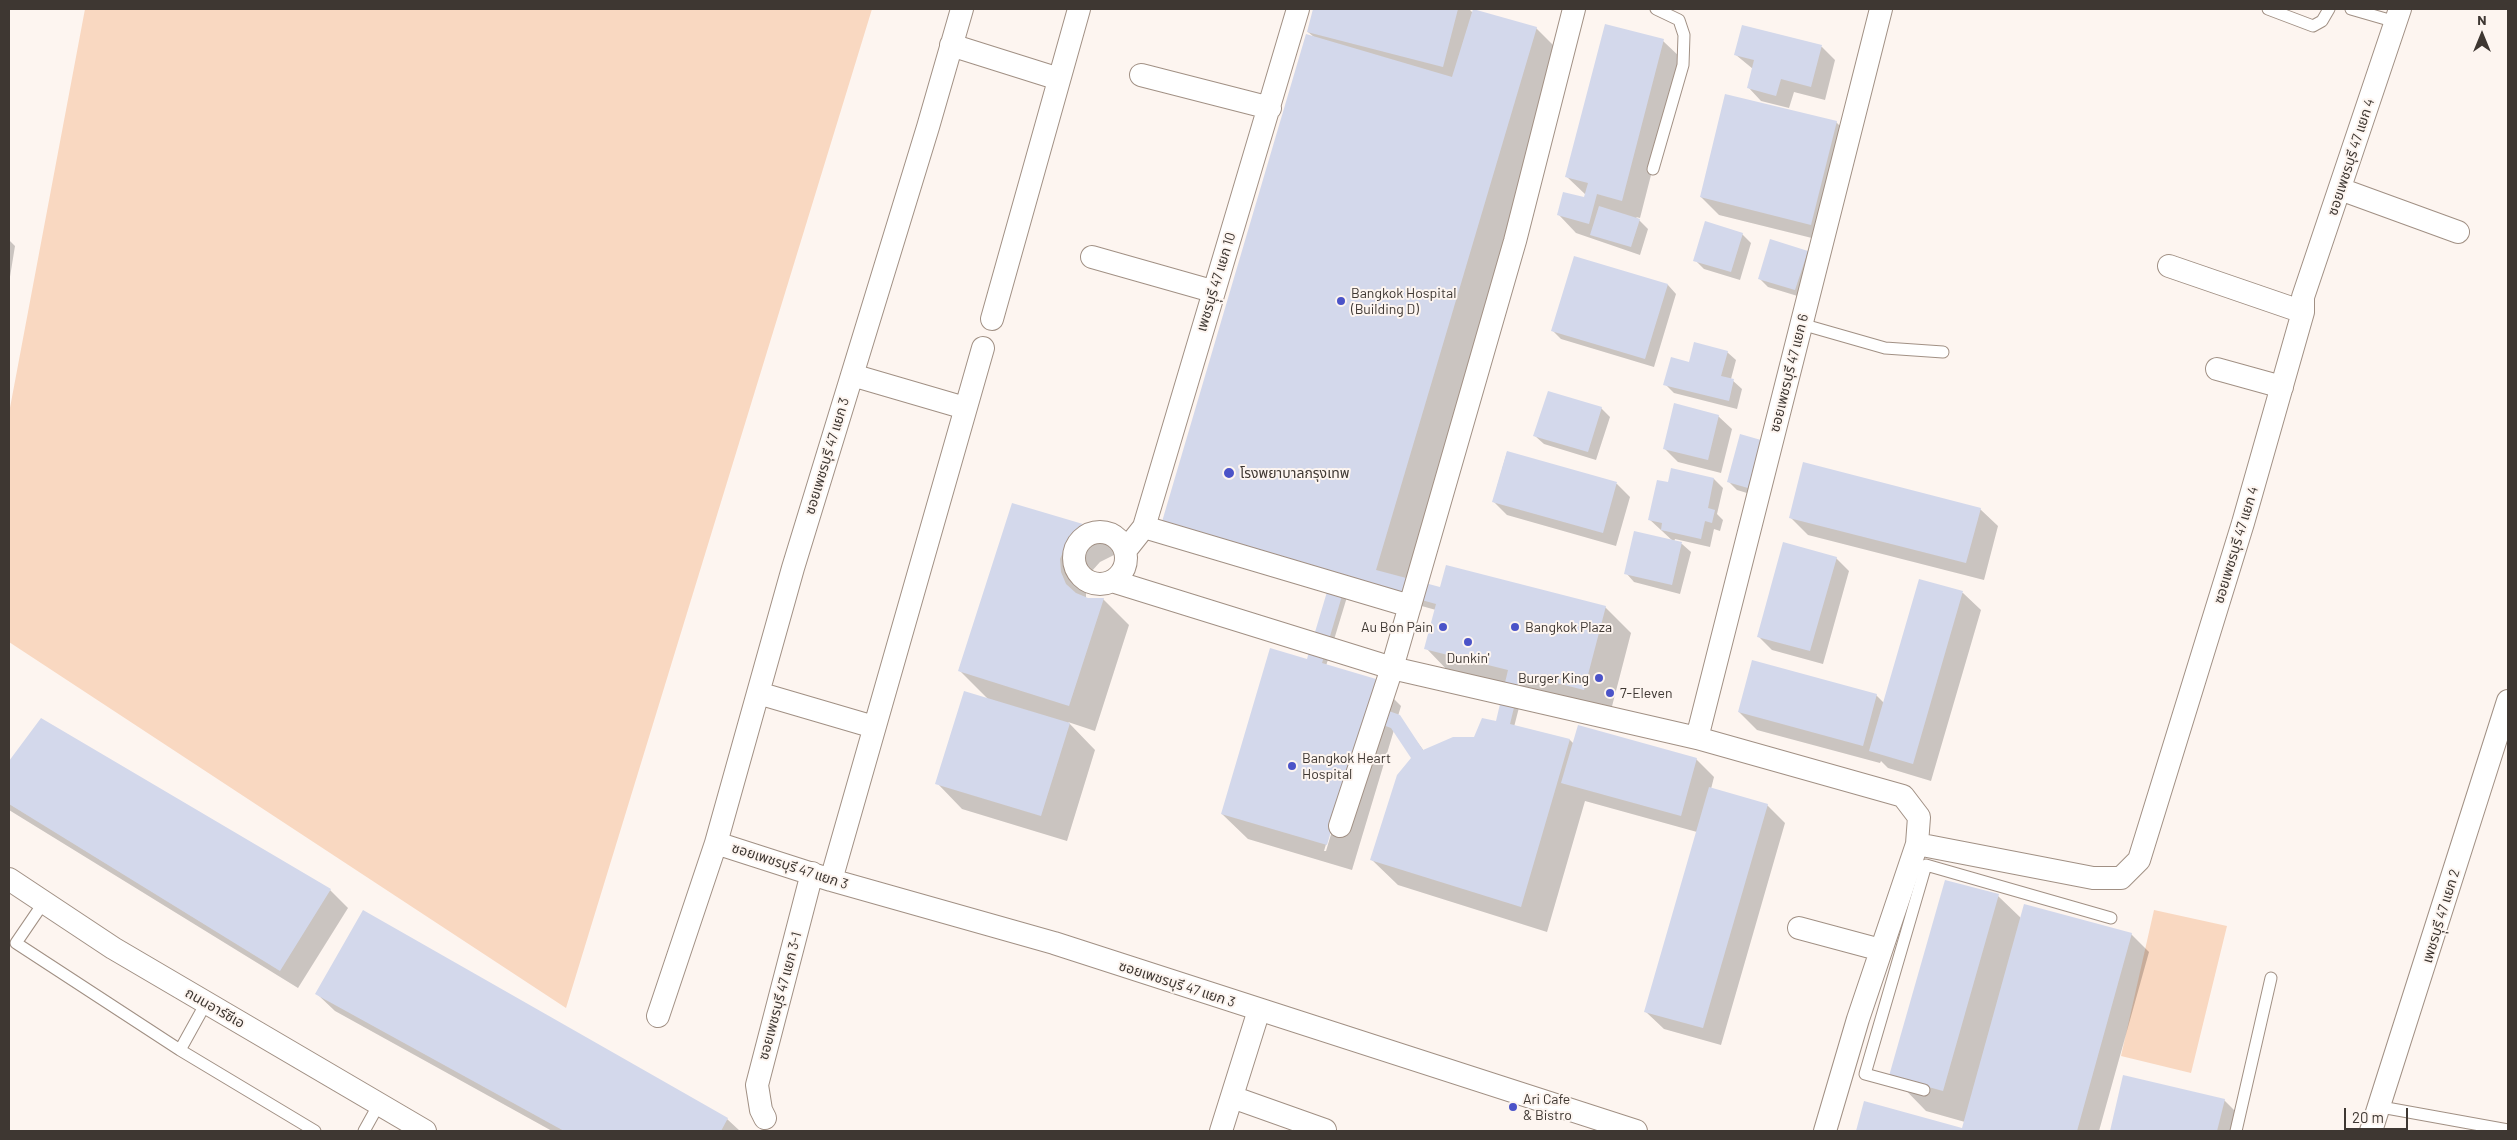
<!DOCTYPE html>
<meta charset="utf-8">
<style>
body{margin:0}
#map{position:relative;width:2517px;height:1140px;overflow:hidden;background:#fdf5f0;font-family:Barlow,sans-serif}
canvas{display:block}
.frame{position:absolute;inset:0;border:10px solid #3e3732;pointer-events:none}
.north{position:absolute;left:2457px;top:10px;width:50px;height:50px;-webkit-text-stroke:4px #fdf5f0;paint-order:stroke;rotate:0deg;font-size:14px;font-weight:700;line-height:20px;text-align:center;color:#3e3732}
.north::after{content:'';display:block;margin:auto;width:18px;height:22px;background:#3e3732;clip-path:polygon(50% 0,100% 100%,50% 72%,0 100%)}
.scale{position:absolute;left:2344px;top:1108px;width:64px;height:22px;box-sizing:border-box;border:2px solid #3e3732;border-top:0;padding-left:6px;font-size:15px;line-height:18px;white-space:nowrap;color:#3e3732;-webkit-text-stroke:4px #fdf5f0;paint-order:stroke}
</style>
<div id="map">
<canvas width="2517" height="1140"></canvas>
<div class="frame"></div>
<div class="north">N</div>
<div class="scale">20 m</div>
</div>
<script>
const ctx = document.querySelector('canvas').getContext('2d');
ctx.lineJoin = 'round';
function paint(path, color) {
  ctx.fillStyle = color;
  ctx.fill(path, 'evenodd');
}
function toPath(rows) {
  const path = new Path2D();
  for (const r of rows) {
    if (r.length === 3) {
      path.moveTo(r[0] + r[2], r[1]);
      path.arc(r[0], r[1], r[2], 0, 2 * Math.PI);
      continue;
    }
    path.moveTo(r[0], r[1]);
    for (let i = 2; i < r.length; i += 2) path.lineTo(r[i], r[i + 1]);
  }
  return path;
}
function trace(path, color, width, dash) {
  ctx.strokeStyle = color;
  ctx.lineWidth = width;
  ctx.lineCap = dash ? 'butt' : 'round';
  ctx.setLineDash(dash || []);
  ctx.stroke(path);
}
function drawText(font, color, halo, rows, align = 'center') {
  ctx.font = font + ' Barlow,"Noto Sans Thai",sans-serif';
  ctx.lineWidth = 4;
  ctx.setLineDash([]);
  ctx.textBaseline = 'middle';
  ctx.strokeStyle = halo;
  ctx.fillStyle = color;
  for (const [text, x, y, turn = 0] of rows) {
    ctx.save();
    ctx.translate(x, y);
    ctx.rotate((+turn || 0) * Math.PI / 180);
    ctx.textAlign = isNaN(turn) ? turn : align;
    if (halo) ctx.strokeText(text, 0, 0);
    ctx.fillText(text, 0, 0);
    ctx.restore();
  }
}
paint(toPath([
 [85,9,872,9,566,1008,9,642,9,413],
 [2154,910,2227,926,2191,1073,2121,1056]
]), '#f9d8c1');
paint(toPath([
 [1314,9,1469,9,1473,13,1536,28,1562,54,1406,579,1439,588,1605,607,1631,633,1610,714,1523,692,1514,727,1570,740,1574,744,1696,759,1714,777,1711,789,1767,805,1785,823,1721,1045,1664,1029,1646,1012,1697,832,1585,801,1547,932,1398,885,1372,860,1412,758,1394,730,1352,870,1248,839,1222,814,1312,662,1328,592,1314,37,1308,32],
 [1347,597,1400,600,1436,610,1426,648,1451,674,1505,688,1501,724,1475,739,1454,739,1424,751,1398,716,1401,706,1375,680,1326,666],
 [1364,716,1366,718,1326,851,1324,851],
 [1743,27,1822,47,1835,60,1825,100,1794,92,1789,108,1761,101,1748,87,1753,69,1736,55],
 [1663,41,1681,58,1640,218,1636,217,1648,229,1640,255,1576,233,1559,215,1585,198,1586,195,1567,177],
 [1836,122,1854,140,1828,242,1719,215,1701,197],
 [1742,234,1751,243,1740,280,1704,269,1695,260],
 [9,240,15,246,9,283],
 [1807,252,1816,261,1804,298,1768,287,1759,278],
 [1575,257,1668,285,1676,294,1654,367,1561,339,1552,330],
 [1727,352,1736,360,1731,379,1742,389,1737,409,1674,393,1665,384,1690,363],
 [1601,408,1610,417,1596,460,1544,444,1535,436],
 [1718,416,1732,429,1721,473,1678,462,1664,448],
 [1761,441,1757,496,1737,490,1728,481],
 [1507,452,1617,484,1630,497,1616,546,1507,515,1493,501],
 [1672,470,1714,479,1723,488,1717,514,1723,520,1720,531,1714,529,1710,547,1675,539,1674,542,1682,544,1691,552,1680,594,1634,582,1626,573,1674,542,1649,519,1668,484],
 [1013,504,1093,528,1118,553,1100,562,1091,572,1086,585,1086,598,1103,599,1129,625,1095,731,1068,722,1095,750,1067,841,962,809,937,783,989,700,959,670],
 [1980,509,1998,526,1984,580,1808,535,1790,517],
 [1836,558,1849,571,1823,664,1772,650,1759,637],
 [1920,580,1963,593,1981,610,1931,781,1888,768,1881,761,1880,763,1757,730,1739,712,1876,695,1884,703],
 [41,720,330,890,348,908,298,988,9,810,9,763],
 [1998,896,2022,919,2131,934,2149,952,2099,1131,1857,1131,1865,1102,1963,1129,1965,1122,1926,1111,1891,1075],
 [317,994,727,1119,740,1131,552,1131,335,1011],
 [2124,1077,2224,1100,2242,1118,2239,1131,2111,1131]
]), '#0003');
paint(toPath([
 [1313,9,1458,9,1443,67,1307,32],
 [1473,9,1537,27,1376,570,1440,587,1446,565,1606,606,1584,690,1522,674,1510,724,1570,739,1521,907,1370,860,1397,775,1411,758,1391,728,1364,718,1327,845,1221,814,1270,648,1307,659,1332,575,1161,525,1306,34,1452,77],
 [1347,579,1436,604,1424,649,1508,670,1496,721,1482,718,1474,737,1453,737,1423,750,1400,715,1369,704,1376,679,1322,663],
 [1605,24,1664,39,1622,201,1597,194,1589,224,1557,215,1563,192,1584,197,1588,183,1565,177],
 [1742,25,1822,45,1811,87,1781,79,1776,96,1747,88,1754,60,1734,55],
 [1725,94,1837,121,1811,225,1700,197],
 [1599,206,1640,219,1631,247,1590,235],
 [1705,221,1743,233,1731,272,1693,261],
 [1770,239,1808,251,1795,290,1758,279],
 [1574,256,1668,284,1645,359,1551,331],
 [1694,342,1728,351,1721,376,1734,379,1729,401,1663,385,1671,357,1689,362],
 [1548,391,1602,407,1588,452,1533,436],
 [1674,403,1719,415,1708,460,1663,449],
 [1740,434,1761,440,1748,488,1727,482],
 [1507,451,1617,482,1603,533,1492,502],
 [1803,462,1981,508,1966,563,1789,518],
 [1671,468,1714,478,1708,508,1715,510,1712,523,1705,521,1701,539,1661,530,1662,523,1648,520,1657,480,1668,482],
 [1012,503,1093,527,1074,537,1065,547,1060,559,1061,572,1066,584,1076,593,1088,598,1104,598,1069,706,958,671],
 [1634,531,1682,542,1672,585,1624,574],
 [1783,542,1837,557,1810,651,1757,637],
 [1919,579,1963,591,1913,764,1869,751],
 [1752,660,1877,694,1863,746,1738,712],
 [964,691,1070,723,1041,816,935,784],
 [41,718,331,889,280,971,9,804,9,761],
 [1578,725,1697,758,1681,816,1561,783],
 [1709,787,1768,804,1703,1028,1644,1012],
 [1945,880,1999,894,1943,1091,1889,1076],
 [2024,904,2132,933,2077,1131,1856,1131,1864,1101,1962,1128],
 [363,910,728,1118,721,1131,564,1131,315,994],
 [2123,1075,2225,1099,2217,1131,2110,1131]
]), '#d3d8eb');
const service = toPath([
 [2268,9,2313,26,2322,21,2329,9],
 [2351,9,2396,22],
 [1653,169,1683,65,1684,35,1679,20,1656,9],
 [1801,324,1885,348,1943,352],
 [44,902,16,943,180,1050,315,1131],
 [180,1050,206,1003],
 [1924,1090,1865,1074,1926,865,2111,918],
 [2381,1107,2508,1130],
 [364,1131,379,1104],
 [2236,1131,2271,978]
]);
const minor = toPath([
 [962,9,928,127,793,568,716,843,831,880,1054,943,1636,1131],
 [951,45,1059,79],
 [1141,75,1270,108],
 [2340,189,2458,232],
 [1092,257,1212,291],
 [2169,266,2303,312],
 [992,319,1079,9],
 [2217,369,2282,387],
 [852,375,965,408],
 [1144,527,1410,606],
 [1100,558,26],
 [1125,551,1144,527,1298,9],
 [1112,581,1392,668,1697,738,1903,796,1919,817,1917,844,1858,1019,1825,1131],
 [758,693,874,727],
 [1697,738,1881,9],
 [1340,826,1392,668,1515,241,1574,9],
 [1917,844,2093,878,2121,878,2139,860,2243,523,2303,312,2303,297,2400,9],
 [9,879,113,948,425,1131],
 [831,880,983,348],
 [1799,928,1881,950],
 [658,1016,716,843],
 [1232,1097,1325,1130],
 [765,1118,761,1110,757,1085,812,873],
 [1221,1131,1259,1010],
 [2371,1131,2508,701]
]);
trace(service, '#a19084', 13);
trace(minor, '#a19084', 24);
trace(service, '#fff', 11);
trace(minor, '#fff', 22);
for (const [x, y, r, color] of [
 [1341,301,5,"#4b53c8"],
 [1229,473,6,"#4b53c8"],
 [1443,627,5,"#4b53c8"],
 [1515,627,5,"#4b53c8"],
 [1468,642,5,"#4b53c8"],
 [1599,678,5,"#4b53c8"],
 [1610,693,5,"#4b53c8"],
 [1292,766,5,"#4b53c8"],
 [1513,1107,5,"#4b53c8"]
]) {
  const dot = new Path2D();
  dot.arc(x, y, r, 0, 2 * Math.PI);
  ctx.fillStyle = color;
  ctx.fill(dot);
  trace(dot, '#fdf5f0', 2);
}
drawText('14px', '#3e3732', '#fdf5f0', [
 ["ซอยเพชรบุรี 47 แยก 4",2351,157,-72],
 ["เพชรบุุรี 47 แยก 10",1216,282,-73],
 ["ซอยเพชรบุรี 47 แยก 6",1789,373,-76],
 ["ซอยเพชรบุรี 47 แยก 3",827,456,-73],
 ["ซอยเพชรบุรี 47 แยก 4",2236,545,-73],
 ["ซอยเพชรบุรี 47 แยก 3",790,866,18],
 ["เพชรบุุรี 47 แยก 2",2441,916,-73],
 ["ซอยเพชรบุรี 47 แยก 3",1177,984,18],
 ["ซอยเพชรบุรี 47 แยก 3-1",780,996,-75],
 ["ถนนอาร์ซีเอ",215,1008,30]
]);
drawText('14px', '#3e3732', '#fdf5f0', [
 ["Bangkok Hospital",1351,293],
 ["(Building D)",1351,309],
 ["โรงพยาบาลกรุงเทพ",1240,473],
 ["Au Bon Pain",1433,627,"right"],
 ["Bangkok Plaza",1525,627],
 ["Dunkin'",1468,658,"center"],
 ["Burger King",1589,678,"right"],
 ["7-Eleven",1620,693],
 ["Bangkok Heart",1302,758],
 ["Hospital",1302,774],
 ["Ari Cafe",1523,1099],
 ["& Bistro",1523,1115]
], 'left');
</script>
